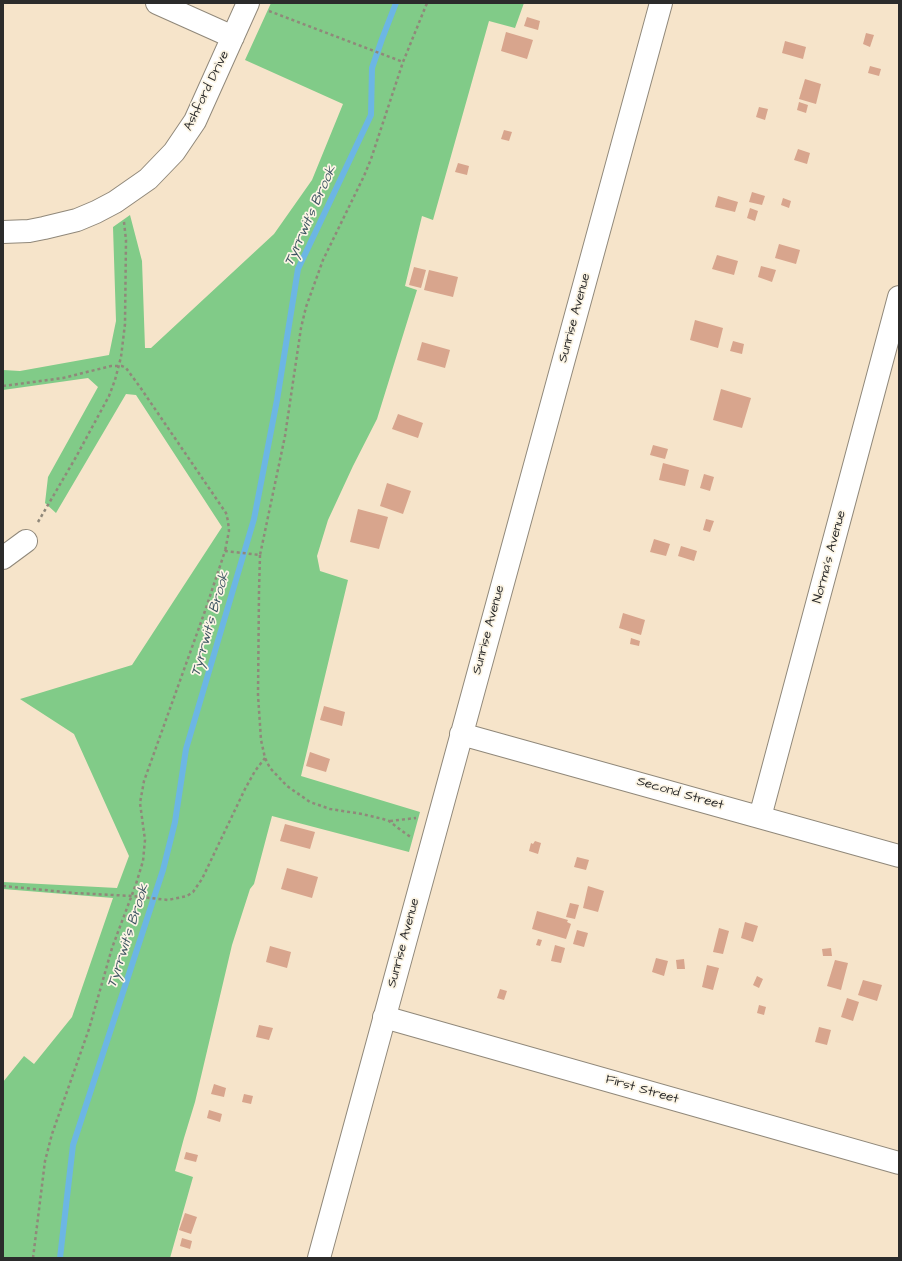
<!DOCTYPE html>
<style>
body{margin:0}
#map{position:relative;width:902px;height:1261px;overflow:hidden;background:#f6e4ca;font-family:"Architects Daughter",sans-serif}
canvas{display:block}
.frame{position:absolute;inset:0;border:4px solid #2b2b2b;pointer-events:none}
</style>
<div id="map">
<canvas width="902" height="1261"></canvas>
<div class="frame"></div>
</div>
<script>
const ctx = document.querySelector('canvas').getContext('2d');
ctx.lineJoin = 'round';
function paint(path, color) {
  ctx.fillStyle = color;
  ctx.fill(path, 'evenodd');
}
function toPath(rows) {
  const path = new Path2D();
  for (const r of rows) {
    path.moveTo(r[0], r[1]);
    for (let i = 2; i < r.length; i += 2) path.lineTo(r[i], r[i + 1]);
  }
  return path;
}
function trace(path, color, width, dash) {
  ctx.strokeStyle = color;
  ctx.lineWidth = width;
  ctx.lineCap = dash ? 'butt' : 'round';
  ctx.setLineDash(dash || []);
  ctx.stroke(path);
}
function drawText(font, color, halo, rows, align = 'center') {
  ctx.font = font + ' "Architects Daughter",sans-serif';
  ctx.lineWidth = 3.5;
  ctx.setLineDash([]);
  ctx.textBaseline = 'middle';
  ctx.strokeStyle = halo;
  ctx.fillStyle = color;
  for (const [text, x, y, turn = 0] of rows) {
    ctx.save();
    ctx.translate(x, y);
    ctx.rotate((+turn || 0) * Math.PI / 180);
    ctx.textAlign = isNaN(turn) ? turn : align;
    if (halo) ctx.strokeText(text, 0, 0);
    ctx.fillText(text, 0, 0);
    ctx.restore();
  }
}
paint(toPath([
 [271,3,524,3,515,28,489,21,433,220,422,216,405,286,417,290,377,419,353,466,328,520,317,556,320,571,348,580,301,776,420,812,409,852,272,816,254,884,250,889,232,945,195,1102,184,1138,175,1171,193,1177,170,1258,3,1258,3,1082,24,1056,34,1064,72,1017,113,898,3,889,3,882,117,888,129,856,74,734,20,699,132,665,222,527,136,395,126,394,56,513,45,503,48,477,98,387,88,378,3,390,3,370,20,371,109,355,116,321,113,227,130,215,142,261,145,348,151,348,274,234,312,180,343,104,245,60]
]), '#81cb88');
trace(toPath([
 [60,1258,73,1145,163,870,175,822,186,749,254,519,277,400,298,269,371,115,372,68,382,39,396,3]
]), '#6cb6e4', 6);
paint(toPath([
 [527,17,540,21,538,30,524,26],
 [506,32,533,40,527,59,501,51],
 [866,33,874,35,870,47,863,44],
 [785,41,806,47,803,59,782,53],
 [870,66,881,69,879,76,868,73],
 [805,79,821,84,816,104,799,99],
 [799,102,808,105,806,113,797,110],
 [759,107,768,109,765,120,756,117],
 [504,130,512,132,509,141,501,139],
 [798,149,810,153,807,164,794,160],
 [458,163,469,166,467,175,455,172],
 [752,192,765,196,762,205,749,202],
 [718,196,738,202,735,212,715,207],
 [783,198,791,201,789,208,781,205],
 [750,208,758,211,755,221,747,218],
 [779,244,800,250,796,264,775,258],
 [717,255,738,261,734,275,712,269],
 [761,266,776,270,772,282,758,277],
 [414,267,426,270,421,288,409,285],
 [429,270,458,277,453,297,424,290],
 [695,320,723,328,718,348,690,340],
 [733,341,744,344,742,354,730,351],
 [422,342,450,350,445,368,417,360],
 [721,389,751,398,742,428,713,420],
 [398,414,423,423,418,438,392,429],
 [653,445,668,449,665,459,650,455],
 [663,463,689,470,685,486,659,480],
 [704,474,714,477,710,491,700,488],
 [387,483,411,491,403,514,380,506],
 [358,509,388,517,379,549,350,542],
 [706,519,714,521,710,532,703,530],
 [654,539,670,544,666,556,650,552],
 [681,546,697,551,694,561,678,556],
 [623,613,645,620,641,635,619,628],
 [631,638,640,641,639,646,630,644],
 [324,706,345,712,342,726,320,720],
 [310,752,330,759,326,772,306,766],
 [285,824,315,832,310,849,280,841],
 [535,841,541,843,538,854,529,851,531,843,533,844],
 [577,857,589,860,586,870,574,867],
 [287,868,318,877,312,898,281,889],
 [588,886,604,891,598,912,583,908],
 [570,903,579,905,575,919,566,917],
 [537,911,568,920,567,922,571,924,566,939,532,929],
 [745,922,758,926,753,942,741,938],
 [719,928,729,931,723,954,713,952],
 [577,930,588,933,584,947,573,944],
 [538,939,542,940,540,946,536,945],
 [555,945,565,948,561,963,551,961],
 [270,946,291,952,287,968,266,962],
 [831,948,832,956,823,956,822,949],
 [656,958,668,961,664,976,652,972],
 [684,959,685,969,677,969,676,960],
 [835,960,848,963,841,990,827,986],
 [707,965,719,968,713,990,702,987],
 [757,976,763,979,759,988,753,985],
 [863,980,882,985,877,1001,858,995],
 [500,989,507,991,504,1000,497,998],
 [847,998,859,1002,853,1021,841,1017],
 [759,1005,766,1007,764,1015,757,1013],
 [259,1025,273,1028,269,1040,256,1037],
 [819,1027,831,1030,827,1045,815,1042],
 [214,1084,226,1088,224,1097,211,1094],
 [244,1094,253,1096,251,1104,242,1102],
 [209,1110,222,1114,220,1122,207,1118],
 [186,1152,198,1155,196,1162,184,1159],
 [185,1213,197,1217,191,1234,179,1230],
 [182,1238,192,1241,190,1249,180,1246]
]), '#d8a58d');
const minor = toPath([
 [157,3,233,37],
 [3,232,29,231,44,228,77,220,96,212,115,202,148,179,174,152,195,121,248,3],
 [3,558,26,541],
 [461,734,899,856],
 [760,817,899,297],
 [384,1017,899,1163],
 [319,1258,661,3]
]);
trace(minor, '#90887a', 24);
trace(toPath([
 [269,11,403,62],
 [3,386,63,378,111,366,122,366,126,368,140,387,226,513,228,521,229,531,225,551],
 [38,522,76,457,109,396,115,380,121,357,125,324,126,240,124,222],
 [260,555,259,591,258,695,261,740,265,758,270,768,287,786,310,802,330,809,362,814,383,819,389,821,402,831,412,838],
 [390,821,416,818],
 [3,886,75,893,132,896,168,900,187,896,193,892,202,879,245,789,255,771,265,758],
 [33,1258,45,1161,52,1134,89,1029,112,948,136,884,143,861,145,840,140,803,144,781,205,611,225,551,260,555,285,436,301,328,306,307,323,260,364,176,371,159,403,62,427,3]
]), '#90887a', 2.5, [3, 3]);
trace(minor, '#fff', 22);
drawText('13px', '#2b2b2b', '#fcf5e5', [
 ["Ashford Drive",207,91,-64],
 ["Sunrise Avenue",575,318,-75],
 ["Norma's Avenue",830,557,-75],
 ["Sunrise Avenue",489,630,-75],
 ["Second Street",680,794,16],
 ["Sunrise Avenue",404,943,-75],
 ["First Street",642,1090,16]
]);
drawText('italic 14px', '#3e5562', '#fcf5e5', [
 ["Tyrrwit's Brook",311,216,-66],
 ["Tyrrwit's Brook",211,624,-74],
 ["Tyrrwit's Brook",129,936,-72]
]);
</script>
